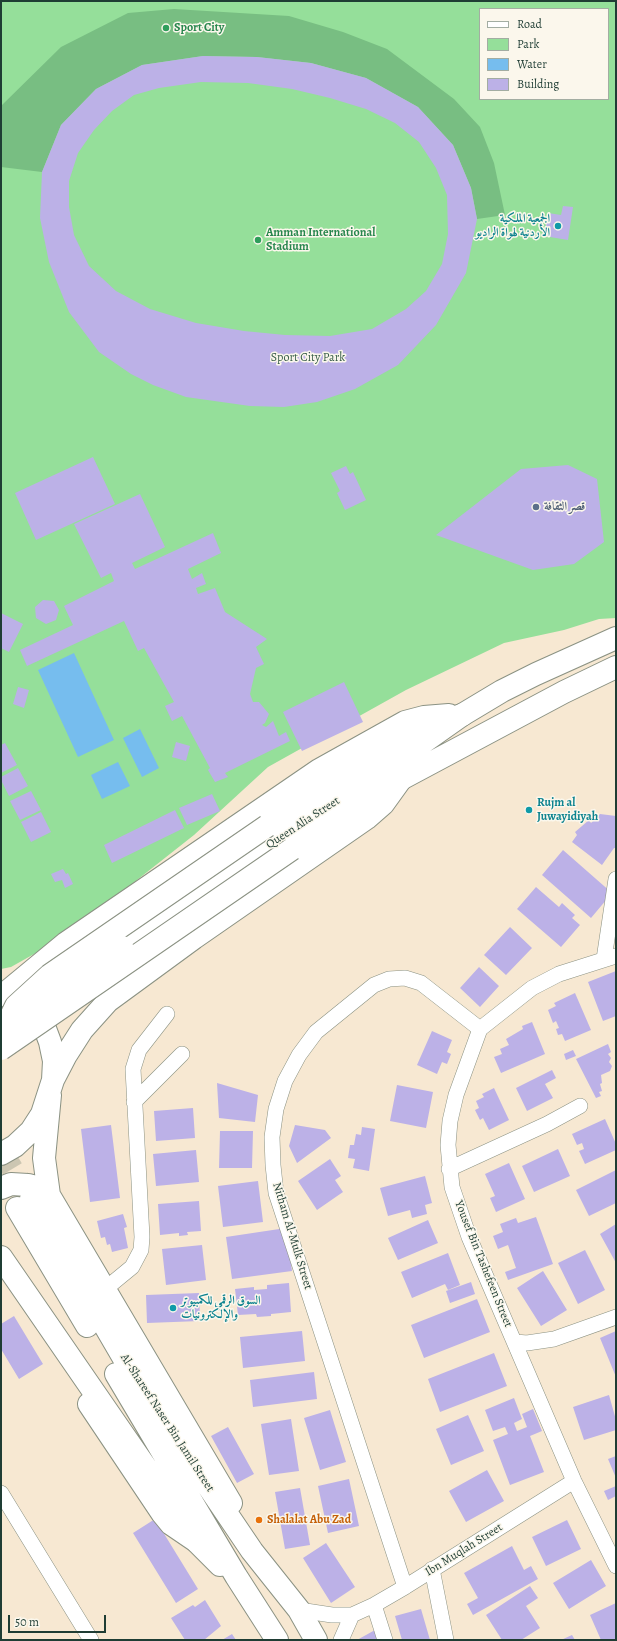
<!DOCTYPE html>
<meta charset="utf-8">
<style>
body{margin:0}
#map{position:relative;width:617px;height:1641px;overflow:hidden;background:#f7e8d2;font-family:Alegreya,serif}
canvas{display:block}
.frame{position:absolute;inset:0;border:2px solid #1f3d34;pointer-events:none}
.legend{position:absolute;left:479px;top:8px;width:130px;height:92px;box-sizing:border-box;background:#fbf7ec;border:1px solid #a3ada2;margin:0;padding:5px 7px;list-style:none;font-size:12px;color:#1f3d34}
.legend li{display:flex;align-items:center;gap:8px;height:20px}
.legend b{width:20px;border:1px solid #a3ada2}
.scale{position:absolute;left:8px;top:1615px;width:98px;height:18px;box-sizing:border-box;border:2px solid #1f3d34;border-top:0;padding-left:5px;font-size:12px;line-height:14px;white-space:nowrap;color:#1f3d34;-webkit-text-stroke:3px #fbf7ec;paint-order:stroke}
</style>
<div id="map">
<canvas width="617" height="1641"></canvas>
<div class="frame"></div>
<ul class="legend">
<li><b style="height:5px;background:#fff"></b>Road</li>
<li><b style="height:11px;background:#95df9a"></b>Park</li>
<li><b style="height:11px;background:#76bdee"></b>Water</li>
<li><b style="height:11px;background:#bcb1e7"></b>Building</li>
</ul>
<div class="scale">50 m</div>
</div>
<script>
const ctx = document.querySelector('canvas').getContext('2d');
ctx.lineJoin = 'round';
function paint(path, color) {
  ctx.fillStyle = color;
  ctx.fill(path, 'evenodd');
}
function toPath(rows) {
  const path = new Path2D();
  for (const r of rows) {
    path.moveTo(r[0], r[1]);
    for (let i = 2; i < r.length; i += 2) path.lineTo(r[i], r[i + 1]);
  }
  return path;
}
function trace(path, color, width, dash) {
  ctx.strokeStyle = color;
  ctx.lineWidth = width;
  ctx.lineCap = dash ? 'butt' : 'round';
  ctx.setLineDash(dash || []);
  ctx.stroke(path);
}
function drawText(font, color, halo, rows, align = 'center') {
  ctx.font = font + ' Alegreya,Amiri,serif';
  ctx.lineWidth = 3;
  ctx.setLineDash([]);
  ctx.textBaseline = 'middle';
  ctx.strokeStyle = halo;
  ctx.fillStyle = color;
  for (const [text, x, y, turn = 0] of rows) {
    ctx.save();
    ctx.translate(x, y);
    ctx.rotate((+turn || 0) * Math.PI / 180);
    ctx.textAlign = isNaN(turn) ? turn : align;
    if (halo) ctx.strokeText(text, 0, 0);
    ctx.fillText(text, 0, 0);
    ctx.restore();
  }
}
paint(toPath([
 [1,1,616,1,616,618,599,619,564,630,504,643,406,690,268,767,194,835,66,936,11,967,1,969],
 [480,9,608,9,608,99,480,99]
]), '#95df9a');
paint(toPath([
 [174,9,289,16,343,32,387,49,454,99,480,127,494,163,505,215,477,219,471,188,453,145,418,107,366,78,311,63,257,57,203,56,142,65,96,89,61,125,42,172,1,167,1,106,61,47,128,13]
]), '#78be82');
paint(toPath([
 [74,653,114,740,78,757,38,670],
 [140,729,159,768,142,777,123,738],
 [118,762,130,786,102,799,91,775]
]), '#76bdee');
paint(toPath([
 [203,56,257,57,311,63,366,78,418,107,453,145,471,188,477,219,466,273,436,325,398,365,355,389,317,402,284,407,250,406,186,397,153,385,131,374,99,352,69,312,49,262,40,218,42,172,61,125,96,89,142,65],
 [201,82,248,83,292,89,330,98,366,109,395,123,419,142,436,168,447,195,448,234,442,264,426,291,406,309,372,329,330,336,285,335,244,331,196,323,150,309,116,291,89,266,74,235,69,207,69,181,78,153,94,130,112,111,134,95,159,88],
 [563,206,573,207,568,240,544,236,548,213,561,215],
 [93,457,115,504,36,540,15,493],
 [568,465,597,479,604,542,574,564,533,570,436,535,521,469],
 [346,466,350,474,353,472,366,500,345,510,337,493,340,491,331,473],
 [140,494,165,547,132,563,135,569,213,533,221,553,188,569,192,579,202,573,206,584,196,588,198,594,215,588,225,612,267,639,256,647,264,664,256,668,250,694,253,702,259,702,269,714,265,723,262,725,266,727,273,721,279,736,286,732,290,741,225,773,228,777,215,782,208,770,210,768,182,716,172,721,165,706,174,702,144,648,138,651,124,621,27,666,20,650,73,625,64,606,114,581,111,573,101,578,74,524],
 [43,600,54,601,59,610,56,620,46,624,36,618,35,607],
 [1,613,23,624,9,652,1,648],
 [344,682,363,722,302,751,283,712],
 [18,687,29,690,24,708,13,704],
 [176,742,190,746,186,761,172,757],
 [5,743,17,765,1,773,1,745],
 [18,768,28,786,9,796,1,780,1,777],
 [31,791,41,810,20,820,10,801],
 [212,794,220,811,187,825,179,808],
 [175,810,184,828,112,863,104,845],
 [41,812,51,832,31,842,21,822],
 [600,814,616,816,616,848,614,848,602,865,572,842,577,835,575,832,589,820,591,823],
 [563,850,612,893,591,918,542,875],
 [63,869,66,874,68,873,73,884,65,888,62,880,55,882,51,874],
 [536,887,559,907,562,903,575,915,572,918,580,925,561,947,517,909],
 [510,927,532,948,506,975,484,955],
 [479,967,499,986,480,1007,460,988],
 [616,971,616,1016,603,1021,588,982],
 [575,993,591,1030,565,1041,562,1034,558,1035,556,1029,559,1028,556,1021,553,1023,548,1010,556,1006,554,1003],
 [532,1022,545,1054,501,1073,494,1057,502,1054,500,1049,509,1045,506,1039,523,1029,522,1026],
 [432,1031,452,1040,447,1052,451,1054,447,1064,442,1062,437,1074,417,1065],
 [608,1044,611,1052,608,1054,611,1058,609,1062,612,1066,610,1071,601,1075,602,1083,600,1084,602,1091,599,1092,601,1096,596,1098,576,1059],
 [573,1050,576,1056,566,1060,564,1054],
 [552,1070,556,1078,545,1084,553,1098,527,1111,516,1088],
 [217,1083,258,1095,255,1122,219,1118],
 [397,1085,433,1092,426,1128,390,1121],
 [494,1088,509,1120,489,1130,483,1118,480,1120,475,1110,479,1108,476,1101,484,1097,482,1094],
 [193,1108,195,1138,156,1141,154,1111],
 [605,1119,616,1144,616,1150,585,1164,579,1151,584,1149,582,1143,577,1145,572,1134],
 [111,1125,120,1198,90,1202,81,1129],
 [295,1125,325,1130,331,1138,297,1163,289,1146],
 [362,1127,375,1129,369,1171,353,1168,355,1159,348,1158,350,1145,354,1145,356,1134,361,1135],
 [220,1131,253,1131,252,1168,219,1168],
 [558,1149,570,1176,534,1192,522,1166],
 [196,1150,199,1182,156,1186,153,1154],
 [330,1159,341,1176,335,1180,343,1192,317,1210,298,1181],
 [509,1163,525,1199,496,1212,490,1198,495,1196,485,1174],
 [616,1170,616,1203,589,1216,576,1190],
 [425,1176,432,1203,425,1205,427,1214,412,1218,410,1210,388,1216,380,1188],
 [258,1181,263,1222,223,1227,218,1186],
 [199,1201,201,1231,187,1232,188,1235,179,1236,179,1233,160,1235,158,1204],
 [123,1214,127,1227,124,1228,128,1248,112,1252,110,1244,107,1245,105,1237,101,1238,97,1221],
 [536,1217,553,1264,508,1280,505,1272,516,1268,508,1245,498,1249,493,1236,503,1232,500,1224,516,1218,518,1223],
 [428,1220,438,1243,398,1260,388,1238],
 [616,1224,616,1263,600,1234],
 [286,1228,292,1271,232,1279,226,1237],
 [202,1245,206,1280,166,1285,162,1249],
 [585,1250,605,1290,578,1304,558,1263],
 [448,1253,460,1285,448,1290,445,1284,412,1298,401,1272],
 [543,1271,567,1310,541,1326,517,1288],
 [471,1282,475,1294,450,1303,446,1291],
 [289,1283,291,1312,271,1314,271,1316,257,1317,256,1314,238,1315,235,1289,254,1287,254,1290,267,1289,267,1285],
 [199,1293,200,1321,147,1323,146,1295],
 [477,1299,490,1332,424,1358,411,1325],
 [14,1316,43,1364,19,1379,1,1349,1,1324],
 [302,1331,305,1361,243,1368,240,1337],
 [616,1331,616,1377,600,1338],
 [494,1353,507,1386,440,1412,428,1379],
 [314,1372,317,1399,253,1407,250,1380],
 [609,1395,616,1420,616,1430,584,1440,573,1407],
 [514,1398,522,1419,514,1423,517,1431,527,1427,522,1414,533,1409,542,1431,530,1436,544,1472,510,1485,493,1440,508,1434,505,1427,493,1431,485,1410],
 [330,1410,346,1462,320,1470,304,1418],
 [468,1415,484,1451,451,1465,436,1429],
 [291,1419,299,1471,269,1475,261,1424],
 [228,1427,254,1474,237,1483,211,1436],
 [616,1456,616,1478,608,1459],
 [487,1470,504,1501,466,1522,449,1491],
 [349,1479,359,1526,328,1533,318,1486],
 [616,1486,616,1496,608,1500,604,1491],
 [300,1488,310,1545,285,1549,275,1492],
 [155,1519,198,1589,176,1603,133,1533],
 [567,1520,581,1549,546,1566,532,1537],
 [326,1543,355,1587,331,1603,303,1558],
 [512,1546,524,1570,531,1566,538,1579,473,1615,467,1604,478,1598,464,1573],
 [591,1560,606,1586,569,1609,553,1583],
 [530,1586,538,1598,526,1606,540,1628,521,1640,502,1640,486,1615],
 [205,1600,221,1626,204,1640,185,1640,171,1618,193,1605,195,1607],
 [616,1603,616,1640,601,1640,590,1615],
 [421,1609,430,1640,402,1640,395,1616],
 [375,1630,378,1640,357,1640],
 [232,1634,236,1640,222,1640],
 [572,1635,575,1640,561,1640]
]), '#bcb1e7');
trace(toPath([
 [1,1150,30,1198]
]), '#ccc6b2', 22, [22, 11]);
const street = toPath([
 [616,956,559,974,532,988,480,1029,456,1095,450,1121,448,1145,452,1187,469,1237,574,1481,616,1566],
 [604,959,616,879],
 [134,1102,182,1054],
 [449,1169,547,1124,580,1106],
 [104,1290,132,1267,141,1250,142,1237,133,1069,139,1050,167,1014],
 [515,1342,527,1343,554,1339,616,1317],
 [1,1493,91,1640],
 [432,1569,446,1640],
 [405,1587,276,1193,273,1165,272,1137,276,1109,285,1081,299,1055,316,1032,374,985,389,979,405,978,421,983,480,1029],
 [374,1605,385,1640],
 [299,1610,332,1615,352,1615,374,1605,405,1587,574,1481],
 [341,1640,352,1615]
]);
const secondary = toPath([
 [3,995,66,943,319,770,405,722,424,717,449,715],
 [53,1080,66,1055,82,1030,108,1001,194,938,367,818,383,804,401,779],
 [50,1095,44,1158,49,1195,231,1503],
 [1,1154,15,1146,31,1131,42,1114,53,1080,54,1061,50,1042,44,1026,29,1008],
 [1,1188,11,1184,28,1185,36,1187,49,1195],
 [89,1404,162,1513,171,1524,196,1541]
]);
const primary = toPath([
 [292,849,401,779,564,692,616,667],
 [122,947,281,837,367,782,462,715,502,691,536,674,616,638]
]);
const highway = toPath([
 [267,826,307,798,420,729,462,715],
 [31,1199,137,1381,252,1551,299,1610,316,1640],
 [17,1208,87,1326],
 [1,1257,198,1543,220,1565],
 [116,1374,236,1576,277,1640]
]);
trace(street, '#8b9283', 16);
trace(secondary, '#8b9283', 24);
trace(primary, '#8b9283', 24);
trace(highway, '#8b9283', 24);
trace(street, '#fff', 15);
trace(secondary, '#fff', 22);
trace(primary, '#fff', 22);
trace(highway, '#fff', 22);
const primaryBridge = toPath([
 [3,1027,122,947],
 [1,1049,292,849]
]);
const highwayBridge = toPath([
 [1,1037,16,1006,50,975,267,826]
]);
trace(primaryBridge, '#8b9283', 24, []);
trace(highwayBridge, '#8b9283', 24, []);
trace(primaryBridge, '#fff', 22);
trace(highwayBridge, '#fff', 22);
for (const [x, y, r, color] of [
 [166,28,4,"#2e9e5b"],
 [558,226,4,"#0f9aa8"],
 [258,240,4,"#2e9e5b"],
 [536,507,4,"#5c6f8a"],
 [529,810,4,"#0f9aa8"],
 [173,1308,4,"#0f9aa8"],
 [259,1520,4,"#e8710a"]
]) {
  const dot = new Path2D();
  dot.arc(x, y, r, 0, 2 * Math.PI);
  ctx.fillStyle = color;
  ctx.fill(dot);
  trace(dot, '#fbf7ec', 1.5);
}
drawText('bold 12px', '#27864d', '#fbf7ec', [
 ["Sport City",174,28],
 ["Amman International",266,233],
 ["Stadium",266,247]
], 'left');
drawText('bold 12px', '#0d838f', '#fbf7ec', [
 ["الجمعية الملكية",550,219,"right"],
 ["الأردنية لهواة الراديو",550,233,"right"],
 ["Rujm al",537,803],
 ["Juwayidiyah",537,817],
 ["السوق الرقمي للكمبيوتر",181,1301],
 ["والإلكترونيات",181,1315]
], 'left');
drawText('12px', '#375d48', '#fbf7ec', [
 ["Sport City Park",308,358]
]);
drawText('bold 12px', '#4e5e75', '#fbf7ec', [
 ["قصر الثقافة",544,507]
], 'left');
drawText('12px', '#1f3d34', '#fbf7ec', [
 ["Queen Alia Street",303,823,-33],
 ["Nitham Al-Mulk Street",292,1236,73],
 ["Yousef Bin Tashefeen Street",483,1264,68],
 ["Al-Shareef Naser Bin Jamil Street",167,1423,57],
 ["Ibn Muqlah Street",464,1550,-32]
]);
drawText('bold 12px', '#c56008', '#fbf7ec', [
 ["Shalalat Abu Zad",267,1520]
], 'left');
</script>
